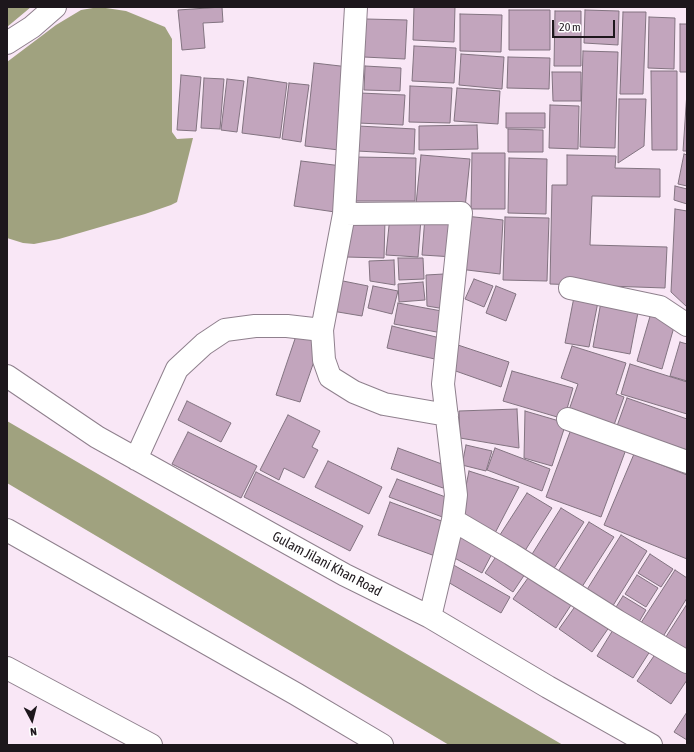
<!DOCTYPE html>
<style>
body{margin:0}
#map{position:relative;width:694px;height:752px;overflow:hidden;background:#f9e7f6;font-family:"Asap Condensed",sans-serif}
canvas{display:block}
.frame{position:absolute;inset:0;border:8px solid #1d171c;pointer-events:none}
.north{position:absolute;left:12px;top:700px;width:40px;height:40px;-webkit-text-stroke:3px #fff;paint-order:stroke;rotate:173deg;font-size:11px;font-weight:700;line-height:16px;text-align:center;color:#1d171c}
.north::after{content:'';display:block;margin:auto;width:14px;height:18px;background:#1d171c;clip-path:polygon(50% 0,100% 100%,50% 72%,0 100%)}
.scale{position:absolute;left:552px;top:20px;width:63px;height:18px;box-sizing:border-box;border:2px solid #1d171c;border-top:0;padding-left:5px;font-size:12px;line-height:14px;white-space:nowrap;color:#1d171c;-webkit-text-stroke:3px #fff;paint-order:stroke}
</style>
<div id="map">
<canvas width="694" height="752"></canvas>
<div class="frame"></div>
<div class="north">N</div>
<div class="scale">20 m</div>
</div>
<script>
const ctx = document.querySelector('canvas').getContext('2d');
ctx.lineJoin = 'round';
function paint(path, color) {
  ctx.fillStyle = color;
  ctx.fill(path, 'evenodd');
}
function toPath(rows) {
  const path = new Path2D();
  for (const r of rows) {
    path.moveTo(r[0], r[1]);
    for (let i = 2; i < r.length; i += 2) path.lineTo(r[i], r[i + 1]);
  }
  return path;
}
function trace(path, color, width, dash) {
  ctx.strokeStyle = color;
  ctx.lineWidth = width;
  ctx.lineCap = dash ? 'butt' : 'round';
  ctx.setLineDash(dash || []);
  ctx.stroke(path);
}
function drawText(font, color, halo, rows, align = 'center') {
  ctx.font = font + ' "Asap Condensed",sans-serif';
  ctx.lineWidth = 4;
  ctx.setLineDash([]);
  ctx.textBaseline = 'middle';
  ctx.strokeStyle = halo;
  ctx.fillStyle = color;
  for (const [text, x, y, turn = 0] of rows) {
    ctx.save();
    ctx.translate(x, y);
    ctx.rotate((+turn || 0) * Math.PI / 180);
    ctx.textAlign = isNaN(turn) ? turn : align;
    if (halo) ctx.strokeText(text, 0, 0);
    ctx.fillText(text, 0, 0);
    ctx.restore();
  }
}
paint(toPath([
 [7,7,31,7,7,27],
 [99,7,126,11,165,27,172,39,172,132,177,139,193,138,177,202,171,205,145,214,59,239,34,244,23,243,7,238,7,62,56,25,81,10],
 [7,421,563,745,449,745,7,483]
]), '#a0a27f');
const building = toPath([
 [222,7,223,22,203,23,205,48,182,50,178,10,222,7],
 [414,7,455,7,454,42,413,40,414,7],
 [509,10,550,10,550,50,509,50,509,10],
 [585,10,619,11,618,45,584,43,585,10],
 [555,11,581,11,581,66,554,66,555,11],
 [623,12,646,12,643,94,620,94,623,12],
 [460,14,502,15,501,52,460,51,460,14],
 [649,17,675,18,674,69,648,68,649,17],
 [366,19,407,20,405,59,364,57,366,19],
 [680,24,687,24,687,72,680,72,680,24],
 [414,46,456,48,454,83,412,81,414,46],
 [583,51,618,52,615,148,580,147,583,51],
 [461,54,504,57,502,89,459,85,461,54],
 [508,57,550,58,549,89,507,88,508,57],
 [314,63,349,67,339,150,305,146,314,63],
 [365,66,401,68,400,91,364,90,365,66],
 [651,71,677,71,677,150,652,150,651,71],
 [552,72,581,72,581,101,553,101,552,72],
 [181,75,201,77,196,131,177,130,181,75],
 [248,77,287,83,280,138,242,133,248,77],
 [204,78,224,79,220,129,201,128,204,78],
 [227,79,244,81,237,132,221,130,227,79],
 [289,83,309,85,301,142,282,139,289,83],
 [410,86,452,88,450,123,409,122,410,86],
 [457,88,500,91,498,124,454,121,457,88],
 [687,92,687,151,683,151,687,92],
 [360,93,405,95,403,125,358,123,360,93],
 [619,99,646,99,644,146,618,163,619,99],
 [550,105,579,106,578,149,549,148,550,105],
 [506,113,545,113,545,128,506,128,506,113],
 [477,125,478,149,419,150,419,126,477,125],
 [358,126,415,129,414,154,357,151,358,126],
 [508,129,543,130,543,152,508,152,508,129],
 [472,153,505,153,505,209,471,209,472,153],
 [684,154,687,155,687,186,678,184,684,154],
 [421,155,470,159,465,208,416,204,421,155],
 [567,155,616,156,615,168,660,169,660,197,592,196,590,245,667,247,665,288,550,284,552,185,567,185,567,155],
 [354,157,416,158,415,201,354,201,354,157],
 [509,158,547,159,546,214,508,213,509,158],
 [301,161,342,166,335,212,294,206,301,161],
 [675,186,687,189,687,204,674,200,675,186],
 [675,209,687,211,687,307,671,292,675,209],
 [390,216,421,219,418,257,386,255,390,216],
 [465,216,503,220,500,274,459,269,465,216],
 [425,217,456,219,454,257,422,255,425,217],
 [505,217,549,218,547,281,503,280,505,217],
 [347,220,385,220,384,258,346,257,347,220],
 [398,258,423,258,424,279,399,280,398,258],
 [394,260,395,285,370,281,369,261,394,260],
 [444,274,445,309,427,306,426,275,444,274],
 [474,279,493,286,484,307,465,299,474,279],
 [338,280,368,286,362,316,332,311,338,280],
 [423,282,425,300,399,302,398,284,423,282],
 [373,286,398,291,392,314,368,308,373,286],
 [496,286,516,294,506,321,486,313,496,286],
 [575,292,599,297,589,347,565,343,575,292],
 [602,296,640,302,630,354,593,347,602,296],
 [398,303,447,312,442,333,394,324,398,303],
 [651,313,676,320,662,369,637,361,651,313],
 [392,326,444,339,439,360,387,348,392,326],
 [298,330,322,338,300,402,276,395,298,330],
 [680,342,687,344,687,381,670,376,680,342],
 [458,345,509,362,501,387,450,369,458,345],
 [572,346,626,363,616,394,624,397,614,425,569,410,578,384,561,378,572,346],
 [630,364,687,382,687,414,621,394,630,364],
 [512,371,573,388,564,419,503,401,512,371],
 [627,398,687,419,687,450,617,426,627,398],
 [187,401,231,423,221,442,178,420,187,401],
 [517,409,519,448,460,438,459,411,517,409],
 [525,411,566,423,552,466,524,458,525,411],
 [288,415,320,431,312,447,318,450,304,478,284,468,279,480,260,470,288,415],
 [573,424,628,444,601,517,546,497,573,424],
 [188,432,257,466,241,498,172,464,188,432],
 [466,445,492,451,486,471,462,465,466,445],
 [398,448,450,467,443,488,391,469,398,448],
 [495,448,550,469,542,491,487,470,495,448],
 [634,454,687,475,687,559,604,525,634,454],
 [328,461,382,487,369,514,315,487,328,461],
 [469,471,519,487,494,535,459,521,469,471],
 [256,472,363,526,350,551,244,497,256,472],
 [397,479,451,499,445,518,389,497,397,479],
 [527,493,552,508,521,557,496,541,527,493],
 [390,502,447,523,435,556,378,535,390,502],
 [561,508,584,522,551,573,529,559,561,508],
 [589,522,614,537,578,593,554,578,589,522],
 [463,528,496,546,482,573,449,555,463,528],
 [621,535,647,551,609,612,583,596,621,535],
 [501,549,529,568,513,592,485,573,501,549],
 [650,554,673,569,661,587,638,573,650,554],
 [450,563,510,597,501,613,441,578,450,563],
 [675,570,687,578,687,598,659,643,637,629,675,570],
 [533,571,575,599,556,628,513,599,533,571],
 [637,575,658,588,646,607,625,594,637,575],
 [623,596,646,610,636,627,613,612,623,596],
 [579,601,612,623,592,652,559,629,579,601],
 [687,604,687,656,662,643,687,604],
 [616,625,652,648,633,678,597,656,616,625],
 [658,650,687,669,687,680,671,704,637,681,658,650],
 [687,712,687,740,674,732,687,712]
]);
paint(building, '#c2a5bd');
trace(building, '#827380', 1);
const minor = toPath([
 [356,7,344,214,461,213,443,384,456,495,453,520,430,617],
 [7,43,32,27,55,7],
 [344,214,322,330,324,360,330,377,354,392,384,404,447,415],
 [570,288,660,307,687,325],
 [7,376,97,437,345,575,430,617,548,687,651,745],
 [568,419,687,462],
 [136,459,177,369,204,344,225,330,255,326,287,326,322,330],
 [453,520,511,554,617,621,687,662],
 [7,530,296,694,382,745]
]);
const major = toPath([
 [7,668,151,745]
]);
trace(minor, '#8f808d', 24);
trace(major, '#8f808d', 24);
trace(minor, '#fff', 22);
trace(major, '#fff', 22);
drawText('14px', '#1d171c', '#fff', [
 ["Gulam Jilani Khan Road",327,564,28]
]);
</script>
